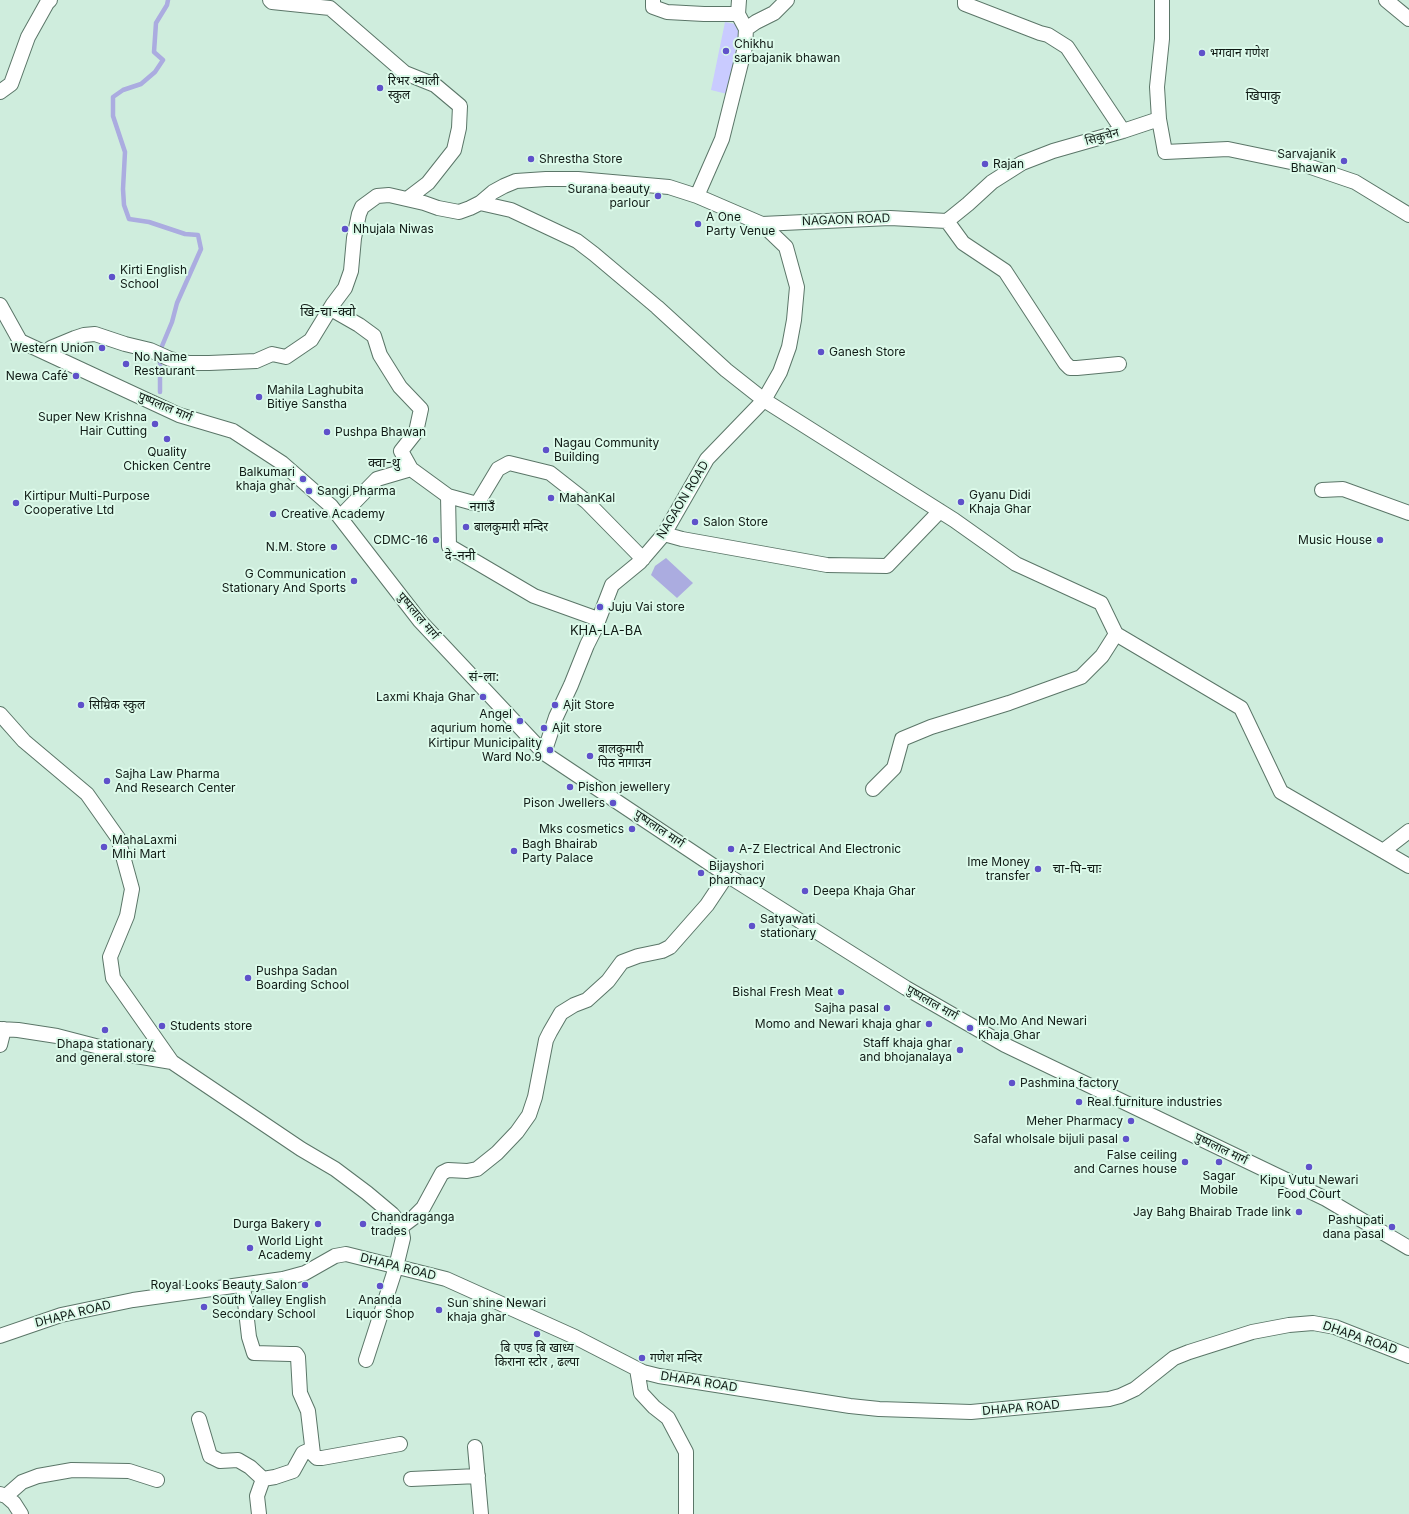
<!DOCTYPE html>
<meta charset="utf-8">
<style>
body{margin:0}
canvas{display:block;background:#cfeddd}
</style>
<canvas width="1409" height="1514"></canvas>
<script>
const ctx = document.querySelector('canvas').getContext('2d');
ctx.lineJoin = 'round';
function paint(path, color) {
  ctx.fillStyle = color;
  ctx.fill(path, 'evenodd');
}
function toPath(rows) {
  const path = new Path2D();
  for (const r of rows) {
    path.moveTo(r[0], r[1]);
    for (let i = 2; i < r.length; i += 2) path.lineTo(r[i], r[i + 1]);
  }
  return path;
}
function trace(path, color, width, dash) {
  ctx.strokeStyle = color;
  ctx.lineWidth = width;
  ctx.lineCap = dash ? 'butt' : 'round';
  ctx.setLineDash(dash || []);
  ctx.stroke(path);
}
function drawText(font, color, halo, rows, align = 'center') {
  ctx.font = font + ' Inter,"Noto Sans Devanagari",sans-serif';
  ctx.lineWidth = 4;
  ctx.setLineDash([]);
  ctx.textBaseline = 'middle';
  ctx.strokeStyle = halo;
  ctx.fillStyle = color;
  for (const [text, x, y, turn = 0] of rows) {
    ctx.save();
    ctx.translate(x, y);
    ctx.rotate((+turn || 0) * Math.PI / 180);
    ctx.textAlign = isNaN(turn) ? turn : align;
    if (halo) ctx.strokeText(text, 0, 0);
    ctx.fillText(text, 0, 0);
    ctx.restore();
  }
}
paint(toPath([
 [725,22,741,25,727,94,711,90]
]), '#c9cbff');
paint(toPath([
 [666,558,693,583,677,598,651,575,655,566]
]), '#abace0');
trace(toPath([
 [160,392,160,359,162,346,172,322,177,303,201,249,198,235,185,234,149,222,129,219,124,205,123,189,125,152,113,116,113,97,123,90,141,84,155,72,163,60,154,52,156,23,167,5,168,0]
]), '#abace0', 4.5);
const minor = toPath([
 [270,0,272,2,330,8,405,73,435,85,460,106,459,128,454,150,428,183,407,199],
 [653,0,653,7,667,12,704,14,738,14,746,29,745,47,722,139,697,196,762,224],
 [965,0,965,4,1040,33,1048,35,1067,47,1123,131],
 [1386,0,1409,19],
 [738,14,739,0],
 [746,29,756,22,774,13,787,0],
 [0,92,11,84,28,37,47,3,50,0],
 [1159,119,1165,152,1228,149,1305,165,1355,182,1409,215],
 [480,203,511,210,577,241,594,254,657,307,726,370,764,400,954,520,1016,564,1101,603,1116,634,1241,708,1281,792,1409,866],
 [947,221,968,204,992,182,1022,163,1053,151,1123,131,1159,119,1157,87,1162,39,1162,0],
 [947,221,963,243,1005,271,1065,363,1070,368,1077,368,1119,364],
 [0,305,20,341,179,415,233,431,282,463,331,506,420,621,544,753,727,875,906,988,1005,1045,1326,1199,1409,1248],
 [331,309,359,325,374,336,380,355,400,387,421,409,416,432,401,451,411,469],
 [48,354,51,348,75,338,84,335,95,334,125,344,150,350,170,359,189,363,209,363,256,361,272,354,286,357,311,340,333,304,345,288,351,271,354,238,359,214,362,207,377,196,389,195,424,203,438,208,459,212,470,208,480,203,493,192,504,186,516,181,546,179,578,179,669,187,697,196],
 [1322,490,1343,489,1409,513],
 [448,496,477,504,498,469,509,463,550,473,587,502,643,559],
 [340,517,377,479,411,469,448,496,449,546,534,596,598,619],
 [664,534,682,539,827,565,887,566,940,511],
 [0,714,24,741,87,794,118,838,132,889,127,916,110,957,113,978,172,1062],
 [544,753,556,717,571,685,587,645,595,629,612,585,640,562,664,534,707,459,764,400,780,372,789,347,794,320,797,287,786,247,762,224,890,218,947,221],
 [873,789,894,768,902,739,931,727,1009,703,1081,677,1102,656,1116,634],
 [1383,851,1409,831],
 [0,1029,18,1030,57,1036,130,1055,172,1062,301,1149,335,1169,367,1193,392,1214,400,1223,403,1238,396,1267,366,1360],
 [0,1045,4,1029],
 [401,1227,413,1218,423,1208,442,1173,448,1170,467,1171,477,1169,497,1153,517,1132,529,1115,535,1097,546,1040,550,1032,561,1013,574,1005,587,1000,608,981,622,962,638,956,662,951,670,947,707,905,727,875],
 [243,1285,249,1337,254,1353,290,1354,296,1354,298,1357,300,1393,308,1411,313,1454,317,1458,322,1458,400,1444],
 [0,1336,61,1315,133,1300,283,1279,305,1273,335,1256,346,1254,446,1279,575,1337,643,1372,659,1376,850,1406,879,1409,971,1412,1109,1399,1120,1396,1135,1389,1174,1358,1189,1352,1252,1332,1289,1325,1313,1323,1335,1327,1409,1356],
 [637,1369,641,1393,654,1407,668,1418,686,1452,686,1514],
 [199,1419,210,1456,220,1461,238,1460,250,1467,263,1479],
 [475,1447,481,1514],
 [411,1479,478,1476],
 [0,1494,6,1496,14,1503,21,1514],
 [6,1496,22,1482,38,1476,72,1470,129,1471,157,1480],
 [259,1514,257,1496,263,1479,275,1477,293,1471,303,1453,312,1449]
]);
trace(minor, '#5b7668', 16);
trace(minor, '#fff', 14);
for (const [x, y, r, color] of [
 [726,51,4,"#5f51ca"],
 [1202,53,4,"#5f51ca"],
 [380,88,4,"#5f51ca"],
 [531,159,4,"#5f51ca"],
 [1344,161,4,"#5f51ca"],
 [985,164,4,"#5f51ca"],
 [658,196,4,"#5f51ca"],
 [698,224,4,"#5f51ca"],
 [345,229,4,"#5f51ca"],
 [112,277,4,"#5f51ca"],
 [102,348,4,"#5f51ca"],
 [821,352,4,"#5f51ca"],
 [126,364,4,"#5f51ca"],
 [76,376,4,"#5f51ca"],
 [259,397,4,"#5f51ca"],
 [155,424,4,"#5f51ca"],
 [327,432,4,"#5f51ca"],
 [167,439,4,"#5f51ca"],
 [546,450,4,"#5f51ca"],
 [303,479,4,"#5f51ca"],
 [309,491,4,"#5f51ca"],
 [551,498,4,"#5f51ca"],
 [961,502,4,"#5f51ca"],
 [16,503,4,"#5f51ca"],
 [273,514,4,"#5f51ca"],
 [695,522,4,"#5f51ca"],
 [466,527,4,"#5f51ca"],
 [436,540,4,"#5f51ca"],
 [1380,540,4,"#5f51ca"],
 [334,547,4,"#5f51ca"],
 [354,581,4,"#5f51ca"],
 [600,607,4,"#5f51ca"],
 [483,697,4,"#5f51ca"],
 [81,705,4,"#5f51ca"],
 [555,705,4,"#5f51ca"],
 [520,721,4,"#5f51ca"],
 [544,728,4,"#5f51ca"],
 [550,750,4,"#5f51ca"],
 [590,756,4,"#5f51ca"],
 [107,781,4,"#5f51ca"],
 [570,787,4,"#5f51ca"],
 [613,803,4,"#5f51ca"],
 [632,829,4,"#5f51ca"],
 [104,847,4,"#5f51ca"],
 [731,849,4,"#5f51ca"],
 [514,851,4,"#5f51ca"],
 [1038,869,4,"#5f51ca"],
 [701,873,4,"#5f51ca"],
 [805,891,4,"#5f51ca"],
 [752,926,4,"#5f51ca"],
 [248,978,4,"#5f51ca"],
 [841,992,4,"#5f51ca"],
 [887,1008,4,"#5f51ca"],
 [929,1024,4,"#5f51ca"],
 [162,1026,4,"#5f51ca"],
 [970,1028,4,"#5f51ca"],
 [105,1030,4,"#5f51ca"],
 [960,1050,4,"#5f51ca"],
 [1012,1083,4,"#5f51ca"],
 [1079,1102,4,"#5f51ca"],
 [1131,1121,4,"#5f51ca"],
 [1126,1139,4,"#5f51ca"],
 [1185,1162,4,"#5f51ca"],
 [1219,1162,4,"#5f51ca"],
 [1309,1167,4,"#5f51ca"],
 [1299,1212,4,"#5f51ca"],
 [318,1224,4,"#5f51ca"],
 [363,1224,4,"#5f51ca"],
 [1392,1227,4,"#5f51ca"],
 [250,1248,4,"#5f51ca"],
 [305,1285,4,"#5f51ca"],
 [380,1286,4,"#5f51ca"],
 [204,1307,4,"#5f51ca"],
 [439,1310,4,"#5f51ca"],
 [537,1334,4,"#5f51ca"],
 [642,1358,4,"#5f51ca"]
]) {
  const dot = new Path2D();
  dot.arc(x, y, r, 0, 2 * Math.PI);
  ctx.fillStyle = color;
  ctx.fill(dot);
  trace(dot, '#dcfaea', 1.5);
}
drawText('12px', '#101a15', '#dcfaea', [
 ["Chikhu",734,44],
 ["sarbajanik bhawan",734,58],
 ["भगवान गणेश",1210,53],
 ["रिभर भ्याली",388,81],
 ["स्कुल",388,95],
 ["Sarvajanik",1336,154,"right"],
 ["Bhawan",1336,168,"right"],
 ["Shrestha Store",539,159],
 ["Rajan",993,164],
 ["Surana beauty",650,189,"right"],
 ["parlour",650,203,"right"],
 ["A One",706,217],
 ["Party Venue",706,231],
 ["Nhujala Niwas",353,229],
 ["Kirti English",120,270],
 ["School",120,284],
 ["Western Union",94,348,"right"],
 ["Ganesh Store",829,352],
 ["No Name",134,357],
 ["Restaurant",134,371],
 ["Newa Café",68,376,"right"],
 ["Mahila Laghubita",267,390],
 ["Bitiye Sanstha",267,404],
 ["Super New Krishna",147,417,"right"],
 ["Hair Cutting",147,431,"right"],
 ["Pushpa Bhawan",335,432],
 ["Nagau Community",554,443],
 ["Building",554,457],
 ["Quality",167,452,"center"],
 ["Chicken Centre",167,466,"center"],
 ["Balkumari",295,472,"right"],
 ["khaja ghar",295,486,"right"],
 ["Sangi Pharma",317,491],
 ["Gyanu Didi",969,495],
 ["Khaja Ghar",969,509],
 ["Kirtipur Multi-Purpose",24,496],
 ["Cooperative Ltd",24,510],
 ["MahanKal",559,498],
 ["Creative Academy",281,514],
 ["Salon Store",703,522],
 ["बालकुमारी मन्दिर",474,527],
 ["CDMC-16",428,540,"right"],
 ["Music House",1372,540,"right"],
 ["N.M. Store",326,547,"right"],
 ["G Communication",346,574,"right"],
 ["Stationary And Sports",346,588,"right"],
 ["Juju Vai store",608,607],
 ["Laxmi Khaja Ghar",475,697,"right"],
 ["सिम्रिक स्कुल",89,705],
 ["Ajit Store",563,705],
 ["Angel",512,714,"right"],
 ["aqurium home",512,728,"right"],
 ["Ajit store",552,728],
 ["Kirtipur Municipality",542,743,"right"],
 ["Ward No.9",542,757,"right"],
 ["बालकुमारी",598,749],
 ["पिठ नागाउन",598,763],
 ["Sajha Law Pharma",115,774],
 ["And Research Center",115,788],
 ["Pishon jewellery",578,787],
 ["Pison Jwellers",605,803,"right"],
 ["Mks cosmetics",624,829,"right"],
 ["MahaLaxmi",112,840],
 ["MIni Mart",112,854],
 ["Bagh Bhairab",522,844],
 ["Party Palace",522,858],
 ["A-Z Electrical And Electronic",739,849],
 ["Ime Money",1030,862,"right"],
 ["transfer",1030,876,"right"],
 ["Bijayshori",709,866],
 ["pharmacy",709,880],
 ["Deepa Khaja Ghar",813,891],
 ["Satyawati",760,919],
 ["stationary",760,933],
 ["Pushpa Sadan",256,971],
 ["Boarding School",256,985],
 ["Bishal Fresh Meat",833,992,"right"],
 ["Sajha pasal",879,1008,"right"],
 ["Mo.Mo And Newari",978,1021],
 ["Khaja Ghar",978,1035],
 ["Momo and Newari khaja ghar",921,1024,"right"],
 ["Students store",170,1026],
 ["Staff khaja ghar",952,1043,"right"],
 ["and bhojanalaya",952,1057,"right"],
 ["Dhapa stationary",105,1044,"center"],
 ["and general store",105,1058,"center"],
 ["Pashmina factory",1020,1083],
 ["Real furniture industries",1087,1102],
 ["Meher Pharmacy",1123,1121,"right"],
 ["Safal wholsale bijuli pasal",1118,1139,"right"],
 ["False ceiling",1177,1155,"right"],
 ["and Carnes house",1177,1169,"right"],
 ["Sagar",1219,1176,"center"],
 ["Mobile",1219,1190,"center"],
 ["Kipu Vutu Newari",1309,1180,"center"],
 ["Food Court",1309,1194,"center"],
 ["Jay Bahg Bhairab Trade link",1291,1212,"right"],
 ["Chandraganga",371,1217],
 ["trades",371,1231],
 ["Pashupati",1384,1220,"right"],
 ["dana pasal",1384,1234,"right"],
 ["Durga Bakery",310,1224,"right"],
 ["World Light",258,1241],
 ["Academy",258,1255],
 ["Royal Looks Beauty Salon",297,1285,"right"],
 ["South Valley English",212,1300],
 ["Secondary School",212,1314],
 ["Ananda",380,1300,"center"],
 ["Liquor Shop",380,1314,"center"],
 ["Sun shine Newari",447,1303],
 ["khaja ghar",447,1317],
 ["बि एण्ड बि खाध्य",537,1348,"center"],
 ["किराना स्टोर , ढल्पा",537,1362,"center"],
 ["गणेश मन्दिर",650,1358]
], 'left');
drawText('12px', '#101a15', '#dcfaea', [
 ["सिकुचेन",1102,137,-15],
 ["NAGAON ROAD",846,220,-2],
 ["पुष्पलाल मार्ग",165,407,23],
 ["NAGAON ROAD",683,500,-59],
 ["पुष्पलाल मार्ग",418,616,50],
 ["पुष्पलाल मार्ग",659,829,34],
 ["पुष्पलाल मार्ग",932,1003,30],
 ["पुष्पलाल मार्ग",1221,1149,26],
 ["DHAPA ROAD",398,1267,14],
 ["DHAPA ROAD",73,1314,-14],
 ["DHAPA ROAD",1360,1338,19],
 ["DHAPA ROAD",699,1382,9],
 ["DHAPA ROAD",1021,1408,-5]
]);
drawText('13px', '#101a15', '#dcfaea', [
 ["खिपाकु",1263,96],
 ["खि-चा-क्वो",328,312],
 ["क्वा-थु",384,463],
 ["नगाउँ",482,507],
 ["दे-ननी",460,556],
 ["KHA-LA-BA",606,631],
 ["सं-ला:",484,677],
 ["चा-पि-चाः",1077,869]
]);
</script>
